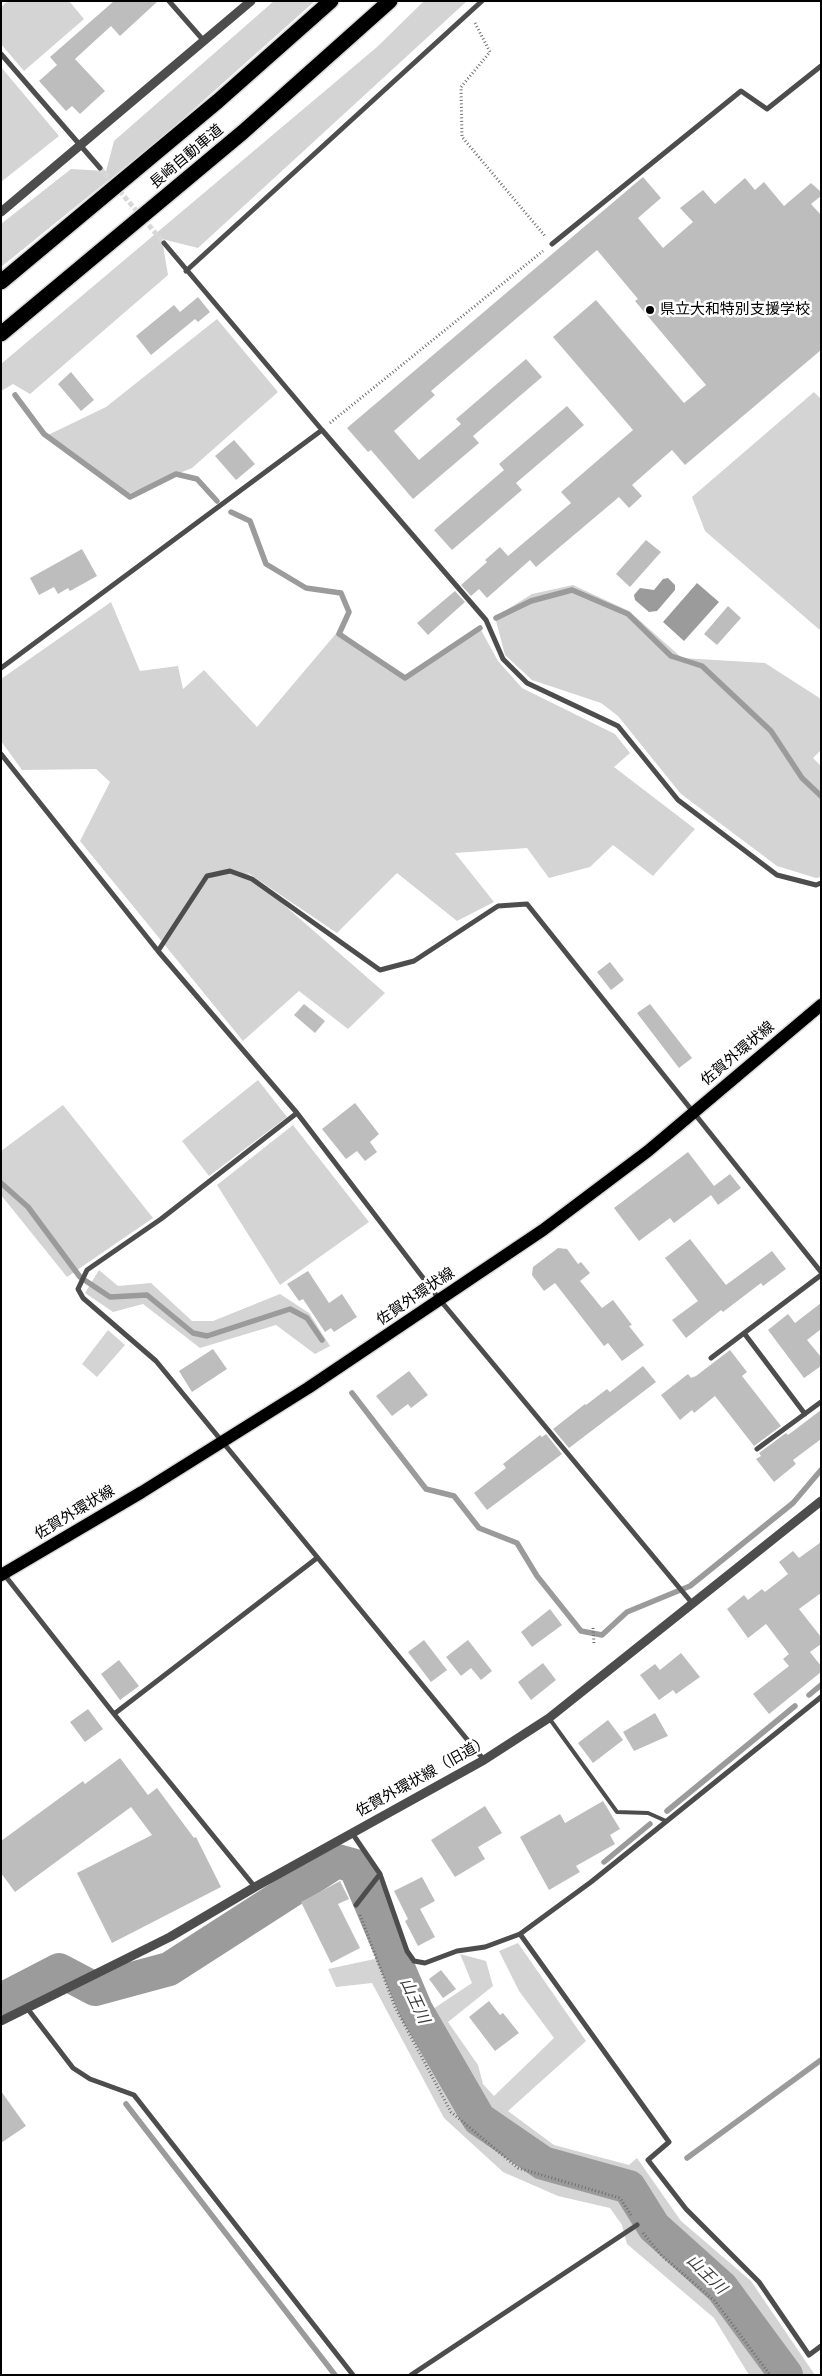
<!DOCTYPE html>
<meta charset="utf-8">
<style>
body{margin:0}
#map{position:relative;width:822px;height:2376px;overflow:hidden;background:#fff;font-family:"DejaVu Sans",sans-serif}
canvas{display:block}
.frame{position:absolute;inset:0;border:2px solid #000;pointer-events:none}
</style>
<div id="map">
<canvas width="822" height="2376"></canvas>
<div class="frame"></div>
</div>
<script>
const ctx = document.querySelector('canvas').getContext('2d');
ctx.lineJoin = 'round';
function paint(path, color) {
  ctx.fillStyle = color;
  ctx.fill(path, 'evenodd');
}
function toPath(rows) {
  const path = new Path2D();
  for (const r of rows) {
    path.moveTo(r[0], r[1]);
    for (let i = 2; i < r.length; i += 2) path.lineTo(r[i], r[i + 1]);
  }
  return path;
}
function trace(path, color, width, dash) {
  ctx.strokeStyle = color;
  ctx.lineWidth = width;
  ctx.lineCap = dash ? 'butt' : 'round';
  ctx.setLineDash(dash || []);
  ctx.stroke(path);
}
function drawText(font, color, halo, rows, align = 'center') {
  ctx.font = font + ' "DejaVu Sans","Noto Sans JP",sans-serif';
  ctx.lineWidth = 5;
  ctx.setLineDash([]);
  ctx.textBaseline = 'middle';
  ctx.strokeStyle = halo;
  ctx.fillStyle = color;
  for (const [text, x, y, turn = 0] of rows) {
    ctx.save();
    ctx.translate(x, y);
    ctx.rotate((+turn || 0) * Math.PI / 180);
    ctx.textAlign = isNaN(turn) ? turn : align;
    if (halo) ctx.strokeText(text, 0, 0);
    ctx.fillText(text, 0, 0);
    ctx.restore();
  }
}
paint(toPath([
 [8,1,69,1,84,19,24,71,1,44,1,7],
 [274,1,315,1,167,133,1,267,1,224,71,169,106,171,114,141],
 [424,1,467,1,198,248,162,239,168,275,30,394,13,384,1,391,1,364,377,47],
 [1,67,59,136,1,182],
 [217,319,278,392,192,468,128,494,48,435,106,407],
 [814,392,821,399,821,631,705,531,692,497],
 [573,585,629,611,682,658,765,663,821,699,821,750,813,758,821,766,821,877,816,878,777,866,681,794,618,716,601,703,532,680,505,655,495,617,532,594],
 [111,602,140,671,178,666,183,689,204,670,257,727,339,630,404,679,481,630,498,661,522,688,615,734,630,753,614,767,695,829,653,876,613,845,590,867,549,878,527,848,455,853,494,902,457,921,397,873,337,933,245,871,385,993,348,1029,299,991,243,1041,80,841,110,782,96,769,22,770,1,741,1,679],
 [258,1080,287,1117,209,1176,182,1141],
 [63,1105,153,1218,67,1277,1,1195,1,1151],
 [293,1125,369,1222,280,1285,217,1185],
 [99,1270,118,1286,151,1283,192,1321,213,1321,280,1294,309,1313,330,1346,315,1354,276,1325,200,1348,143,1304,113,1312,85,1293],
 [108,1330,125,1345,97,1377,82,1364],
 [518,1943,586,2041,508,2111,554,2145,629,2165,637,2158,681,2221,751,2281,815,2375,797,2375,738,2290,664,2226,636,2185,550,2159,484,2113,464,2080,430,2011,472,1983,460,1954,486,1961,493,1986,448,2022,478,2065,483,2084,494,2096,554,2038,519,1991,499,1951],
 [384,1957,441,2082,469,2118,528,2164,621,2191,661,2246,717,2294,771,2364,777,2375,749,2375,714,2318,627,2244,622,2225,610,2208,558,2196,503,2172,444,2118,372,1983,336,1987,328,1969]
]), '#d4d4d4');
paint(toPath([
 [668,578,675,585,675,590,657,611,649,612,635,600,634,595,640,588,654,590,663,579],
 [697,583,719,602,684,641,663,622]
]), '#9b9b9b');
trace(toPath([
 [15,395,44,434,130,497,176,474,197,479,217,501],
 [231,512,250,521,266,564,306,588,341,593,349,612,339,634,405,678,480,628],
 [496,618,531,601,572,590,628,614,671,656,702,666,771,731,802,778,821,796],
 [1,1183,28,1207,80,1277,110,1297,147,1295,193,1333,207,1336,290,1309,307,1318,322,1340],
 [352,1393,426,1489,454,1496,479,1528,517,1543,537,1576,581,1631,602,1635,627,1612,690,1586,793,1503,821,1470],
 [809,1695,821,1685],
 [667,1811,795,1706],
 [604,1862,650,1824],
 [1,1986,9,1996],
 [126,2104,335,2375],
 [687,2158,821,2060]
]), '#9b9b9b', 5.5);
trace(toPath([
 [1,2000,59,1970,95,1989,169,1969,337,1861,355,1866,416,2010,479,2119,543,2163,629,2187,654,2227,722,2288,786,2375]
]), '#9b9b9b', 34);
paint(toPath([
 [114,1,158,1,120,36,111,26,75,59,105,91,80,114,72,106,66,111,39,81,57,65,50,57],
 [643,177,661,198,638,218,663,248,693,222,680,208,703,190,715,204,745,178,755,190,764,182,784,206,811,183,821,192,821,196,811,204,821,215,821,350,685,465,672,450,632,485,642,496,629,508,619,497,536,567,530,560,487,598,479,589,471,596,461,585,487,562,485,560,500,547,508,556,571,503,561,492,633,430,553,337,596,300,684,403,706,385,635,301,638,299,597,250,431,391,435,395,394,431,419,460,461,424,456,419,526,359,542,377,473,436,479,443,413,499,371,450,368,452,347,428],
 [198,297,210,312,198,322,195,319,151,355,136,336,174,305,180,312],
 [71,372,94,400,81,411,58,384],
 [567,406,584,425,516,483,522,490,452,550,434,530,504,470,499,464],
 [234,440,255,464,236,480,215,456],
 [646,540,661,552,630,587,616,574],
 [82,549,97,576,70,591,68,588,58,594,54,587,39,595,30,578],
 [455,591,465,602,428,635,417,623],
 [728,606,741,618,717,645,704,634],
 [610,962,624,980,611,990,597,972],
 [304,1004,325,1021,315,1033,294,1015],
 [650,1004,692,1058,679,1068,637,1013],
 [355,1103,379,1134,370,1142,377,1152,365,1161,357,1151,346,1159,322,1129],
 [688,1152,714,1186,730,1174,741,1188,718,1205,711,1195,674,1223,670,1218,639,1241,614,1208],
 [690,1239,726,1285,772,1251,786,1269,763,1286,761,1283,723,1312,721,1310,686,1338,672,1320,698,1301,665,1258],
 [558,1248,567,1249,578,1264,581,1262,590,1273,580,1281,602,1308,613,1300,632,1325,629,1326,644,1345,622,1361,608,1343,604,1346,555,1283,544,1291,532,1275,533,1267],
 [308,1271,329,1303,342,1294,357,1317,334,1332,331,1328,325,1332,303,1299,299,1301,287,1284],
 [821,1303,821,1329,807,1340,821,1357,821,1366,804,1378,768,1330,788,1314,795,1323],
 [213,1349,227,1369,192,1392,179,1371],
 [730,1350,747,1372,742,1376,781,1426,754,1446,715,1396,694,1413,692,1410,680,1420,661,1395,688,1374,691,1378,696,1376],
 [643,1366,656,1382,569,1448,553,1429,585,1404,586,1405,607,1389,610,1392],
 [409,1371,428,1395,411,1408,408,1404,392,1416,376,1396],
 [821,1410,821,1439,793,1460,796,1464,774,1482,756,1459,761,1456,759,1453,786,1433,788,1435],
 [546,1434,562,1454,487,1510,474,1493,506,1468,503,1464,540,1435,542,1437],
 [821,1542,821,1593,799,1609,821,1637,821,1644,810,1652,821,1666,821,1672,769,1714,753,1694,789,1666,783,1659,789,1654,766,1624,748,1638,727,1609,744,1595,748,1600,762,1589,765,1592,788,1574,779,1562,793,1551,799,1558],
 [550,1609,562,1625,532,1647,521,1632],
 [424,1640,447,1670,431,1682,408,1652],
 [468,1640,492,1671,481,1680,471,1668,461,1676,446,1657],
 [681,1653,700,1677,676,1694,673,1690,659,1700,640,1675,655,1664,660,1670],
 [119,1660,139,1686,120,1700,101,1674],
 [543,1663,556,1680,531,1700,518,1682],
 [88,1709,103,1729,85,1742,70,1722],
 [655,1713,668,1736,634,1751,623,1732],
 [608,1720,623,1740,593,1763,578,1743],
 [120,1758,148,1795,157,1788,194,1838,196,1837,221,1887,112,1943,77,1873,152,1835,131,1807,15,1892,1,1873,1,1841,83,1781,85,1784],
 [603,1801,620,1829,610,1835,615,1844,576,1866,580,1872,549,1890,520,1837,560,1814,565,1823],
 [485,1806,502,1833,478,1847,485,1859,455,1877,431,1840],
 [422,1877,435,1901,420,1909,435,1937,418,1946,405,1921,408,1919,394,1891],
 [340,1881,349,1899,338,1904,360,1948,331,1963,301,1902],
 [441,1970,456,1989,443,1998,429,1979],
 [489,2001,500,2015,503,2013,519,2033,495,2051,469,2017],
 [1,2091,26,2126,1,2143]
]), '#bdbdbd');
trace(toPath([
 [100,168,164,243]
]), '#d9d9d9', 5, [5, 2.5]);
const primary = toPath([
 [1,1575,142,1492,308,1388,543,1230,648,1151,821,1005]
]);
const motorway = toPath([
 [1,282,218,101,331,1],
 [1,334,243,132,390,1]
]);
trace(primary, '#dbdbdb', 15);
trace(motorway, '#dbdbdb', 18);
trace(toPath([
 [475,23,490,52,461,87,462,137,545,236],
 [330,423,543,251],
 [593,1628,594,1644],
 [360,1915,395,2007,451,2112,518,2168,620,2198,631,2215],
 [643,2233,662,2256,715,2301,770,2375]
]), '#6f6f6f', 3, [1, 2.5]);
trace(toPath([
 [549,1718,617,1812,648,1813,666,1821]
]), '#4d4d4d', 4);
trace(toPath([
 [169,1,204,41],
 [1,54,100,168],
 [552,244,741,91,767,109,821,66],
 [186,271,482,1],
 [322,430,486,620,503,659,527,683,618,726,678,800,777,875,816,885,821,883],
 [1,668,322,430,164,243],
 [1,754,158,951,297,1113,440,1300,692,1603],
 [158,951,207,876,230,871,252,879,380,970,414,961,498,906,527,904,821,1272],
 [297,1113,161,1219,87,1270,78,1289,83,1298,156,1361,484,1760],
 [744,1333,805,1414],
 [711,1358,821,1275],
 [757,1449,821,1402],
 [3,1573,114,1714,255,1887],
 [114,1714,317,1558],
 [352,1833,380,1874,407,1951,414,1961,425,1963,457,1951,485,1947,520,1934,591,1882,821,1697],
 [356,1905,380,1874],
 [520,1934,669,2142,648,2160,686,2209,759,2282,809,2355,821,2346],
 [27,2008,73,2068,90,2079,134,2095,353,2375],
 [411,2375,637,2225]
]), '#4d4d4d', 5);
trace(toPath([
 [1,212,251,1],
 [1,2021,170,1937,255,1887,484,1760,549,1718,821,1501]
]), '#4d4d4d', 9);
trace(primary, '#000', 12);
trace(motorway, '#000', 15);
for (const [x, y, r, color] of [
 [650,310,5,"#000"]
]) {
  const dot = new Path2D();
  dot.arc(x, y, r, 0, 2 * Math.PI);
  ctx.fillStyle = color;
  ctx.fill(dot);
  trace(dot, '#fff', 2);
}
drawText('15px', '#000', '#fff', [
 ["長崎自動車道",187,157,-40],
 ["佐賀外環状線",738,1054,-40],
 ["佐賀外環状線",416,1297,-34],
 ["佐賀外環状線",75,1513,-31],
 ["佐賀外環状線（旧道）",423,1777,-29]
]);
drawText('15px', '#000', '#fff', [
 ["県立大和特別支援学校",660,310]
], 'left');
drawText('italic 16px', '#3c3c3c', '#fff', [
 ["山王川",414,2001,65],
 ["山王川",706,2275,44]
]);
</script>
